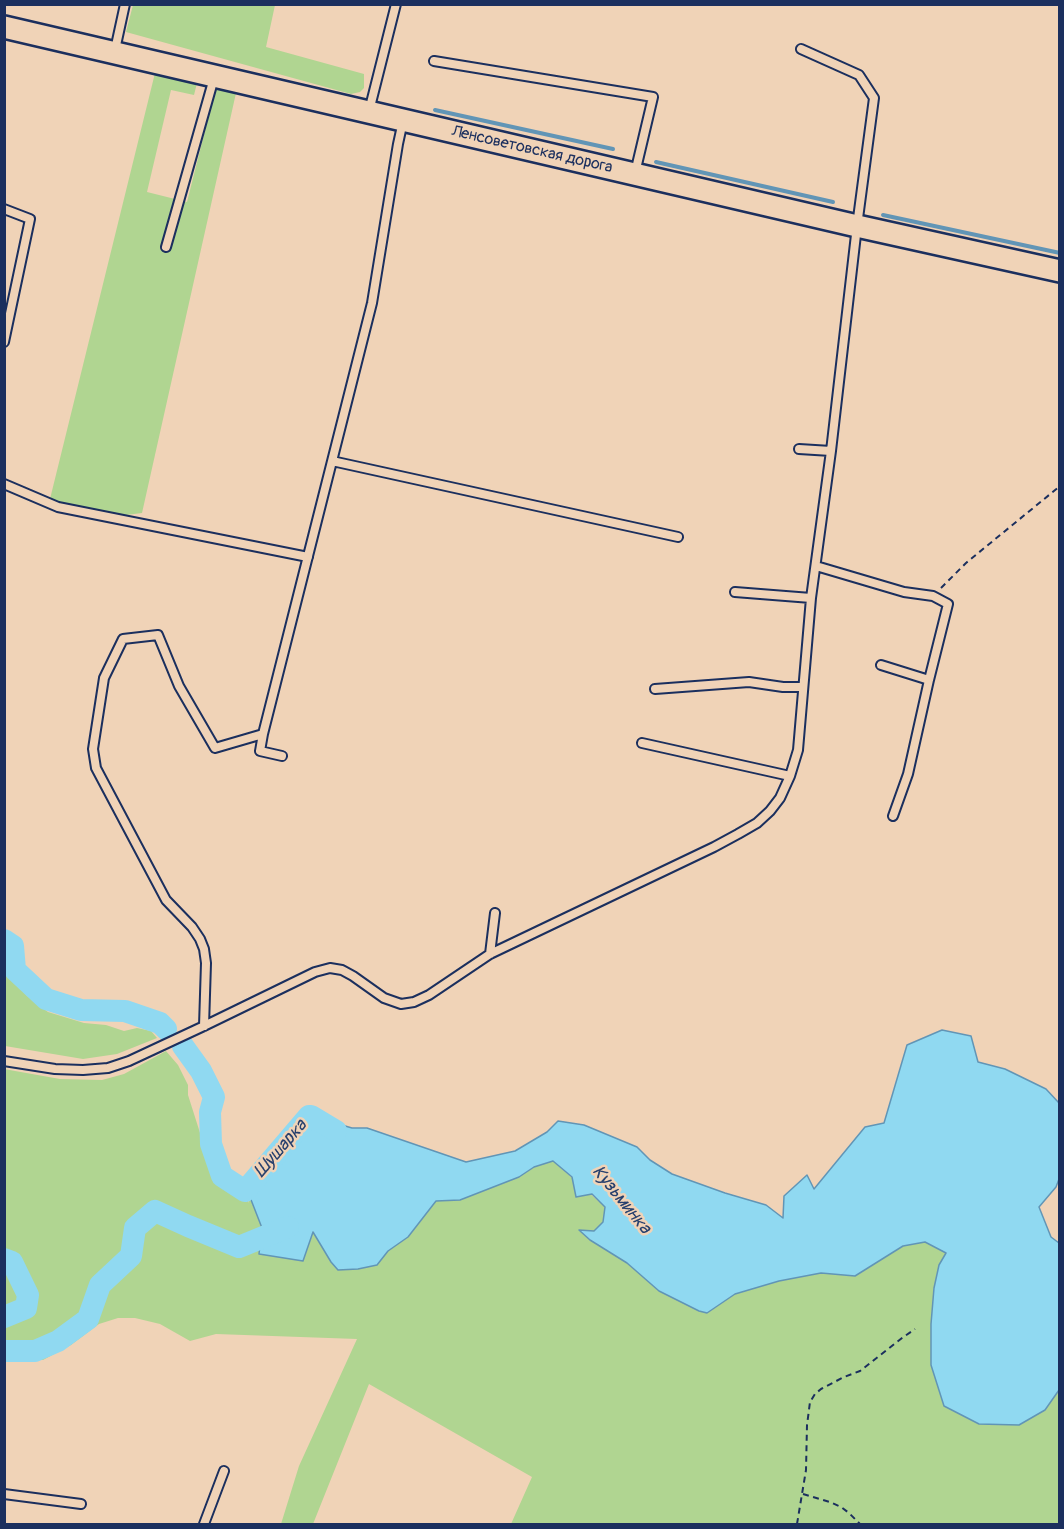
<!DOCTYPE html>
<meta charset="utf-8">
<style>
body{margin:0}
#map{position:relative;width:1064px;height:1529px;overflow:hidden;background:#f0d3b7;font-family:Pangolin,sans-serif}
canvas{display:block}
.frame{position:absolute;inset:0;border:6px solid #1b2f5e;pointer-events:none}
</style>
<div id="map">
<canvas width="1064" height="1529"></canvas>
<div class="frame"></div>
</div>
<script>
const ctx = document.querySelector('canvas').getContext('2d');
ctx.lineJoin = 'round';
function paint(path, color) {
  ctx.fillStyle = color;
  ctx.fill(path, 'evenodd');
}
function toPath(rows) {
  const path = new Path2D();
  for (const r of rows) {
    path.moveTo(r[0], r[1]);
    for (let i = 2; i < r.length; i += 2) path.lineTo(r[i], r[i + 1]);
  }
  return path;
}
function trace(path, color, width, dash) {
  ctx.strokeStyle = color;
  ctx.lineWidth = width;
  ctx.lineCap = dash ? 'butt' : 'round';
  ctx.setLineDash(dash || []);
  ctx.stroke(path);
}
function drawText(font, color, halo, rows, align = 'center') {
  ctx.font = font + ' Pangolin,sans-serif';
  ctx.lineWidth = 5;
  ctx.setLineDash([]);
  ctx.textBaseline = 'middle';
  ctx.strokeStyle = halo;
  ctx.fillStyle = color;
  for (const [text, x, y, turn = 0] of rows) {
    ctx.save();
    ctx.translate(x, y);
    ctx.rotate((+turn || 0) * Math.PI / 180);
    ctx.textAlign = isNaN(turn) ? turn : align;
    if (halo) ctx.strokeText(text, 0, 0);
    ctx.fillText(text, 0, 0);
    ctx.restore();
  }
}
paint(toPath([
 [133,5,275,5,266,47,364,74,364,88,360,92,351,94,126,32],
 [155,73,197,83,194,95,171,90,147,192,187,202,216,87,236,93,142,513,126,515,62,503,50,499],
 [5,958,11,976,26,995,48,1012,84,1023,106,1025,124,1031,137,1028,151,1031,157,1038,117,1054,83,1059,5,1046],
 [166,1051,178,1065,188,1085,188,1095,201,1136,217,1129,218,1151,213,1160,222,1165,223,1173,229,1178,246,1196,249,1203,248,1192,262,1228,313,1231,331,1262,377,1265,388,1251,408,1237,436,1201,460,1200,519,1177,534,1167,553,1161,605,1207,603,1222,594,1231,581,1230,590,1240,627,1263,659,1291,699,1311,707,1313,735,1294,779,1281,821,1273,855,1276,903,1246,925,1242,946,1253,939,1265,934,1288,931,1324,931,1365,1045,1410,1059,1390,1059,1524,511,1524,532,1477,369,1384,313,1524,281,1524,299,1466,357,1339,216,1334,190,1341,160,1324,135,1318,118,1318,99,1324,71,1345,43,1360,5,1359,4,1069,60,1079,102,1080,124,1074]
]), '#b0d591');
const water = toPath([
 [942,1030,971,1036,978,1062,1005,1069,1046,1089,1059,1103,1059,1179,1056,1187,1039,1207,1051,1237,1059,1243,1059,1390,1045,1410,1019,1425,979,1424,944,1406,931,1365,931,1324,934,1288,939,1265,946,1253,925,1242,903,1246,855,1276,821,1273,779,1281,735,1294,707,1313,699,1311,659,1291,627,1263,590,1240,579,1230,594,1231,603,1222,605,1207,592,1194,576,1197,572,1177,553,1161,534,1167,519,1177,460,1200,436,1201,408,1237,388,1251,377,1265,358,1269,338,1270,331,1262,313,1232,303,1261,259,1254,262,1228,248,1192,311,1116,352,1128,367,1128,466,1162,515,1151,547,1132,558,1121,584,1125,637,1147,650,1160,672,1174,725,1193,766,1205,783,1218,784,1196,807,1175,814,1189,865,1127,884,1123,907,1045,942,1030]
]);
paint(water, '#90d9f1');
trace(water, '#6195b6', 1.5);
trace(toPath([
 [435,110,613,149],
 [656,162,833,202],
 [883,215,1060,253]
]), '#6195b6', 4);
trace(toPath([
 [4,940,13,946,15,970,46,999,81,1010,125,1011,160,1023,166,1029],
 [183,1046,201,1071,214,1097,210,1112,211,1144,222,1176,245,1191,309,1116,311,1116,336,1131],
 [4,1259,12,1262,28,1295,26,1308,4,1317],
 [4,1351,35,1351,58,1341,88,1319,100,1285,131,1256,135,1228,155,1211,188,1226,239,1247,288,1227]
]), '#90d9f1', 22);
const lane = toPath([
 [115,50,125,4],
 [434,61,653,97,635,173],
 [369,111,396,4],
 [4,209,30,219,4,342],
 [166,247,214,78],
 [799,449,831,451],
 [332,461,678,537],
 [4,484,58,507,308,557],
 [816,566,904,592,933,596,948,604,929,680,908,774,893,816],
 [735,592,811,598],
 [881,665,929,680],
 [655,689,749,682,783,687,803,687],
 [263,734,260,751,282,756],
 [642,743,790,776],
 [490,954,495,913],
 [204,1026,206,963,204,949,200,939,192,927,166,900,96,768,93,749,104,678,123,639,158,635,179,686,215,748,263,734,372,303,398,144,403,121],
 [4,1061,55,1069,83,1070,108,1068,129,1061,204,1026,315,972,330,968,342,970,353,976,384,998,401,1004,414,1002,429,995,490,954,714,847,738,834,757,823,770,811,780,798,790,776,798,750,811,598,831,451,857,226,874,98,859,75,801,49],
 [4,1494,81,1504],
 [204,1524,224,1471]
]);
const secondary = toPath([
 [4,27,857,226,1060,271]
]);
trace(lane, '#1b2f5e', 12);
trace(secondary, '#1b2f5e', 26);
trace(toPath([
 [941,588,966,563,1060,486],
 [803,1494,830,1502,841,1507,849,1513,860,1524],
 [797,1524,806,1470,807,1425,810,1402,815,1394,821,1389,844,1377,860,1371,902,1338,915,1329]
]), '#1b2f5e', 2, [6, 4.5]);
trace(lane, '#f0d3b7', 8);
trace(secondary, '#f0d3b7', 21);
drawText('16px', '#1b2f5e', '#f0d3b7', [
 ["Ленсоветовская дорога",532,150,13]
]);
drawText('italic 18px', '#27406d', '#f0d3b7', [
 ["Шушарка",281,1149,-49],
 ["Кузьминка",621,1200,51]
]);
</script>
